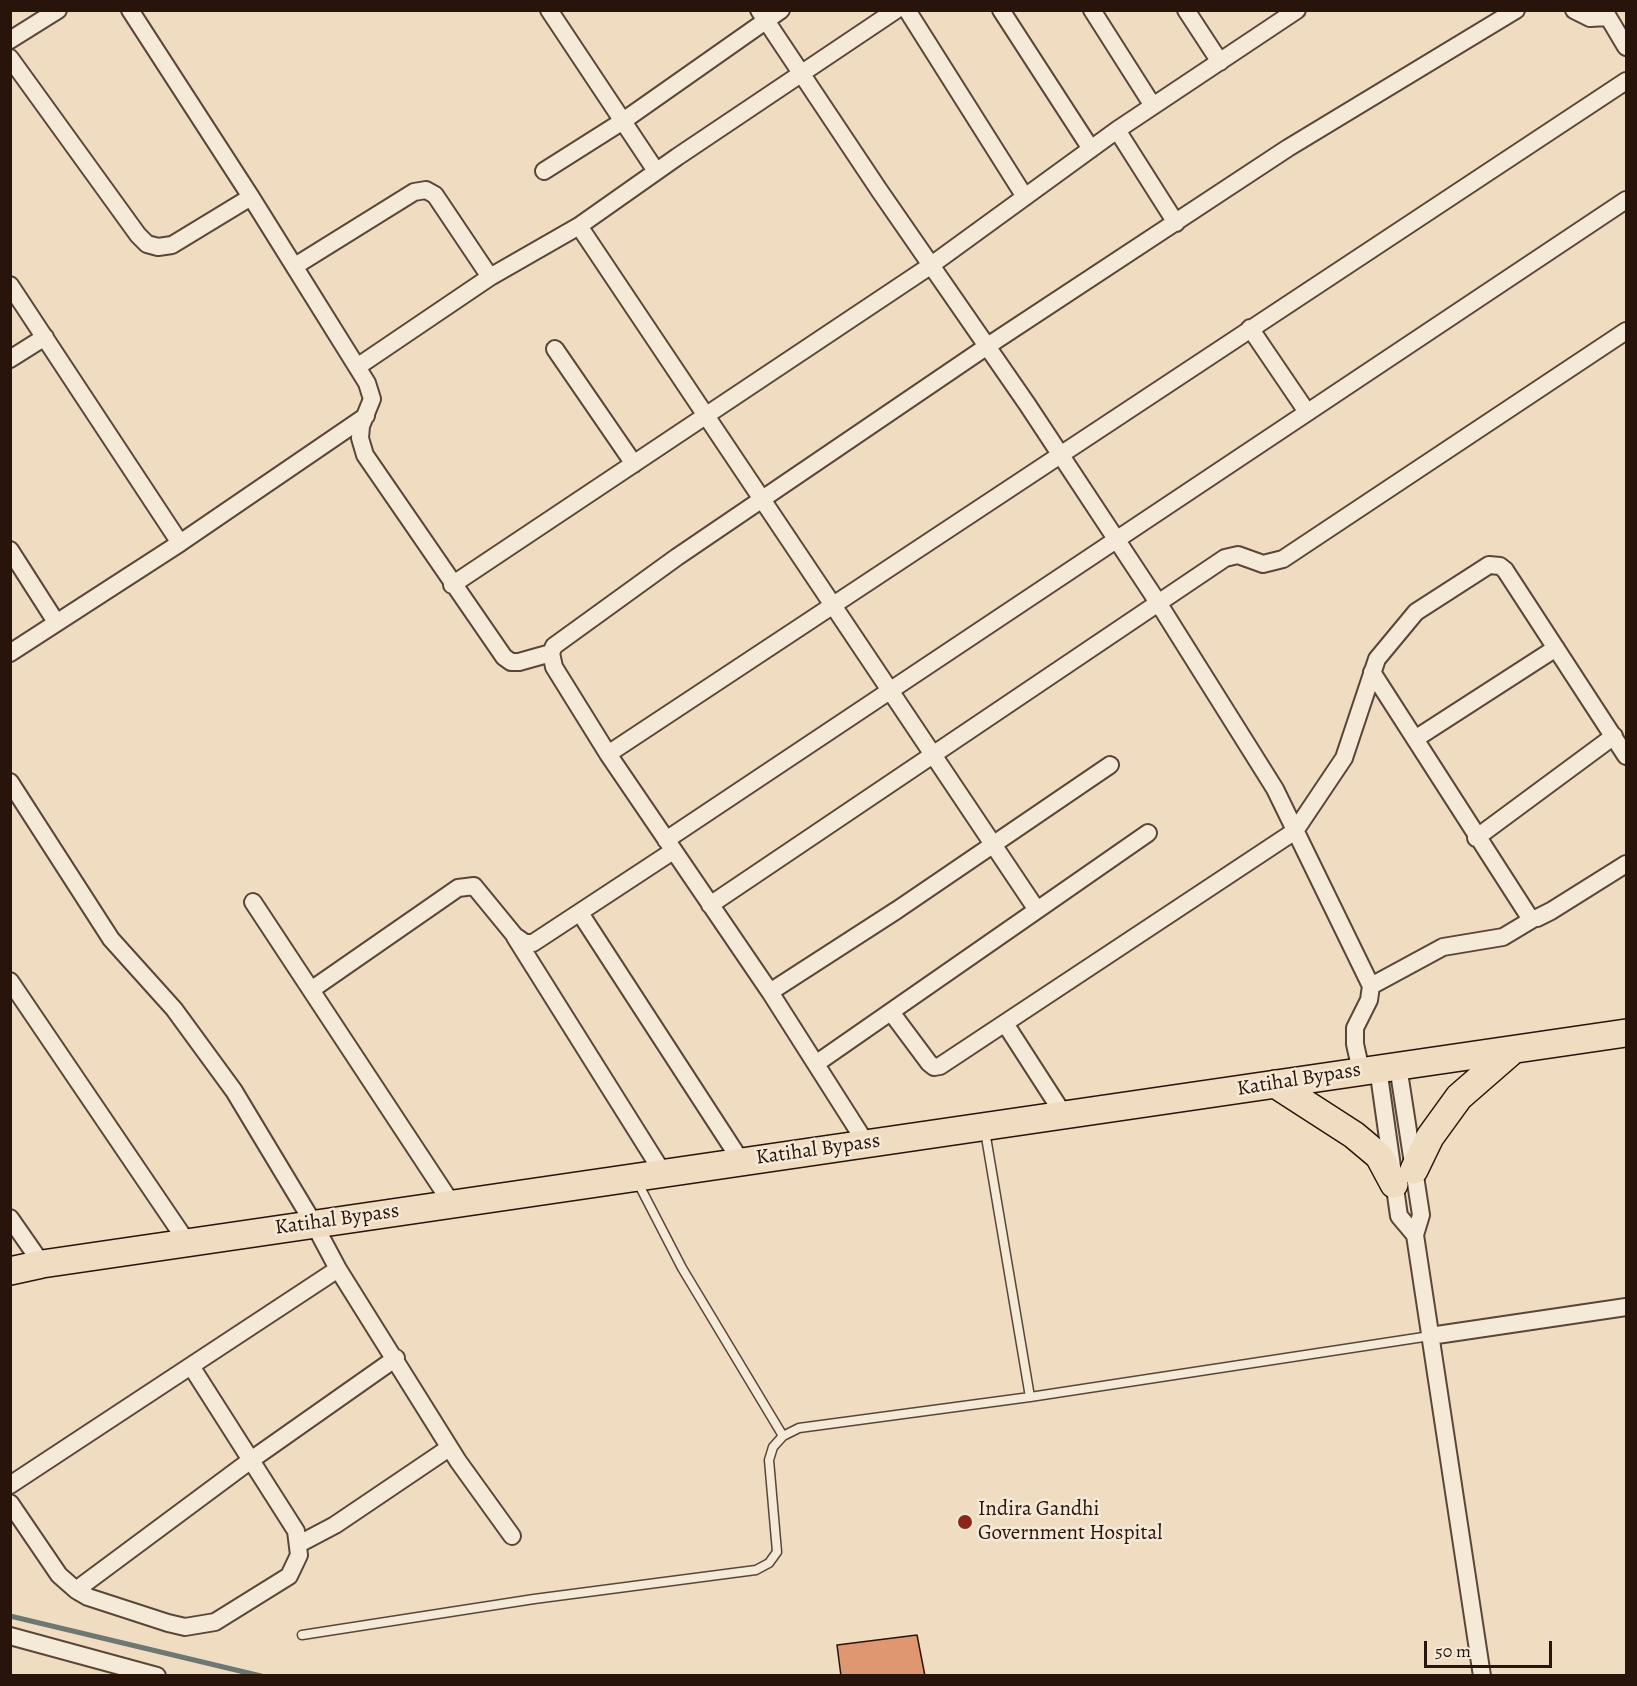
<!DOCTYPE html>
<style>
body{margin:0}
#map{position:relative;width:1637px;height:1686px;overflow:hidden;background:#f0ddc1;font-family:Alegreya,serif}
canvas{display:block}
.frame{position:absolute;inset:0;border:12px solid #28140a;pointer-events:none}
.scale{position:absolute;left:1424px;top:1641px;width:128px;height:27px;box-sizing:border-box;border:3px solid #28140a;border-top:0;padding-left:8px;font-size:18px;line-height:21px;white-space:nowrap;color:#28140a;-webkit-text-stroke:4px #f5e9d7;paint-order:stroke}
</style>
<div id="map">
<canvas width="1637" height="1686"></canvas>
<div class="frame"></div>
<div class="scale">50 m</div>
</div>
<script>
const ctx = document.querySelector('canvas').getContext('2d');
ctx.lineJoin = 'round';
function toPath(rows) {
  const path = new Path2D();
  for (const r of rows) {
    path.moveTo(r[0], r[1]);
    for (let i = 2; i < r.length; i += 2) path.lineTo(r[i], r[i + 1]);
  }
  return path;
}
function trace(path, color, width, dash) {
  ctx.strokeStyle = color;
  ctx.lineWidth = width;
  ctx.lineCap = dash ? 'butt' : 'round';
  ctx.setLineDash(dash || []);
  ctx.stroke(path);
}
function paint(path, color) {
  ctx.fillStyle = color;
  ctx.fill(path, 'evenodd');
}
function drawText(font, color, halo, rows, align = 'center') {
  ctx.font = font + ' Alegreya,serif';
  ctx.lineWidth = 5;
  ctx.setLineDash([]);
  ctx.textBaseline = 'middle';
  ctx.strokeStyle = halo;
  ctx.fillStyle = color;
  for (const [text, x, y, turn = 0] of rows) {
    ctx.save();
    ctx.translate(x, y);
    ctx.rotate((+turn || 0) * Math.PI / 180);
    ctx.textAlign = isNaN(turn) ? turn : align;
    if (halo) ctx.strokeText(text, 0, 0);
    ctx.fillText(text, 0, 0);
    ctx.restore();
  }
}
trace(toPath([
 [10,1616,261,1676]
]), '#6d7872', 5);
const building = toPath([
 [917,1635,925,1676,841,1676,837,1645,917,1635]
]);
paint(building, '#df9772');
trace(building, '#28140a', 1.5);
const service = toPath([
 [985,1131,1030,1397],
 [637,1181,682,1268,783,1436],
 [302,1635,534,1599,756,1570,769,1563,777,1552,769,1460,773,1447,783,1436,799,1428,1030,1397,1430,1336]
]);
const minor = toPath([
 [130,10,251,197,367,383,372,399,361,426,360,438,365,455,504,657,511,662,519,662,551,653],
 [549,10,656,171],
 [759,10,879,190,1027,404,1159,604,1275,789,1371,986,1369,1000,1355,1028,1355,1044,1361,1071],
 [907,10,1025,197],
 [1001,10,1091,149],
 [1092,10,1153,106],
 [1186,10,1220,62],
 [1574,10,1590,18,1608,17],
 [1604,10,1626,47],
 [10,40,58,10],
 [10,58,138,235,147,244,158,247,172,245,251,197],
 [1117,130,1176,223],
 [544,171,623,121,781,10],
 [579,226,1037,910],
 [295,266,414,192,426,190,435,195,490,277],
 [10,285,180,543],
 [1250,328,1307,412],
 [555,349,634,464],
 [10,359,45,337],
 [357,367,490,277,579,226,677,157,896,10],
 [10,550,56,622],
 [452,585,930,266,1117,130,1297,10],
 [10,653,180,543,366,416],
 [1372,672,1530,918,1537,918,1551,911,1626,864],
 [1415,739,1556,648],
 [608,754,1626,81],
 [10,782,111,939,174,1009,234,1091,314,1224,338,1269,458,1461,512,1536],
 [1476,838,1614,736],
 [666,840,1626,200],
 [253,902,452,1204],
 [710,905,1225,558,1238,555,1263,564,1283,559,1626,331],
 [580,913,741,1161],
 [515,937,663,1173],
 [10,981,187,1242],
 [1371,986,1443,947,1503,937,1533,919],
 [311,990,458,888,474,886,515,936,525,943,533,943,673,851],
 [770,992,897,910,1110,765],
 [891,1012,929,1063,934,1067,940,1066,1295,831,1344,758,1377,659,1416,612,1489,565,1500,566,1505,570,1626,756],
 [1006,1025,1064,1115],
 [817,1063,1148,833],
 [1398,1066,1421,1215,1415,1235,1482,1676],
 [1378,1068,1399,1216,1415,1235],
 [866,1143,770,992,608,754,554,667,551,653,554,646,677,557,986,347,1288,148,1516,10],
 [10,1218,42,1264],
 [1430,1336,1626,1307],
 [10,1485,338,1269],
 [10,1503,59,1575,76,1590,88,1597,168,1623,185,1627,215,1622,289,1576,299,1555,296,1531,191,1366],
 [299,1544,335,1525,449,1448],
 [76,1590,251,1460,396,1358],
 [10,1636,157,1676]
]);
const primary = toPath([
 [1275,1084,1354,1135,1379,1156,1394,1184],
 [1414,1170,1430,1137,1459,1097,1513,1050],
 [10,1271,42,1264,1626,1033]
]);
trace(service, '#5a4638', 11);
trace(minor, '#5a4638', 20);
trace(primary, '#28140a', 30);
trace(service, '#f5e9d7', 8);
trace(minor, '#f5e9d7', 16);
trace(primary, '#f0ddc1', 27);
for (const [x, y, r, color] of [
 [965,1522,8,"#8f2418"]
]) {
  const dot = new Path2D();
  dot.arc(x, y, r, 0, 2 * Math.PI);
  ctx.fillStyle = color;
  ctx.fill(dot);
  trace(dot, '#f5e9d7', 2);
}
drawText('21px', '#28140a', '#f5e9d7', [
 ["Katihal Bypass",1299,1080,-9],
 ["Katihal Bypass",818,1150,-8],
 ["Katihal Bypass",337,1220,-8]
]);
drawText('21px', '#28140a', '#f5e9d7', [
 ["Indira Gandhi",978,1510],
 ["Government Hospital",978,1534]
], 'left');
</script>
